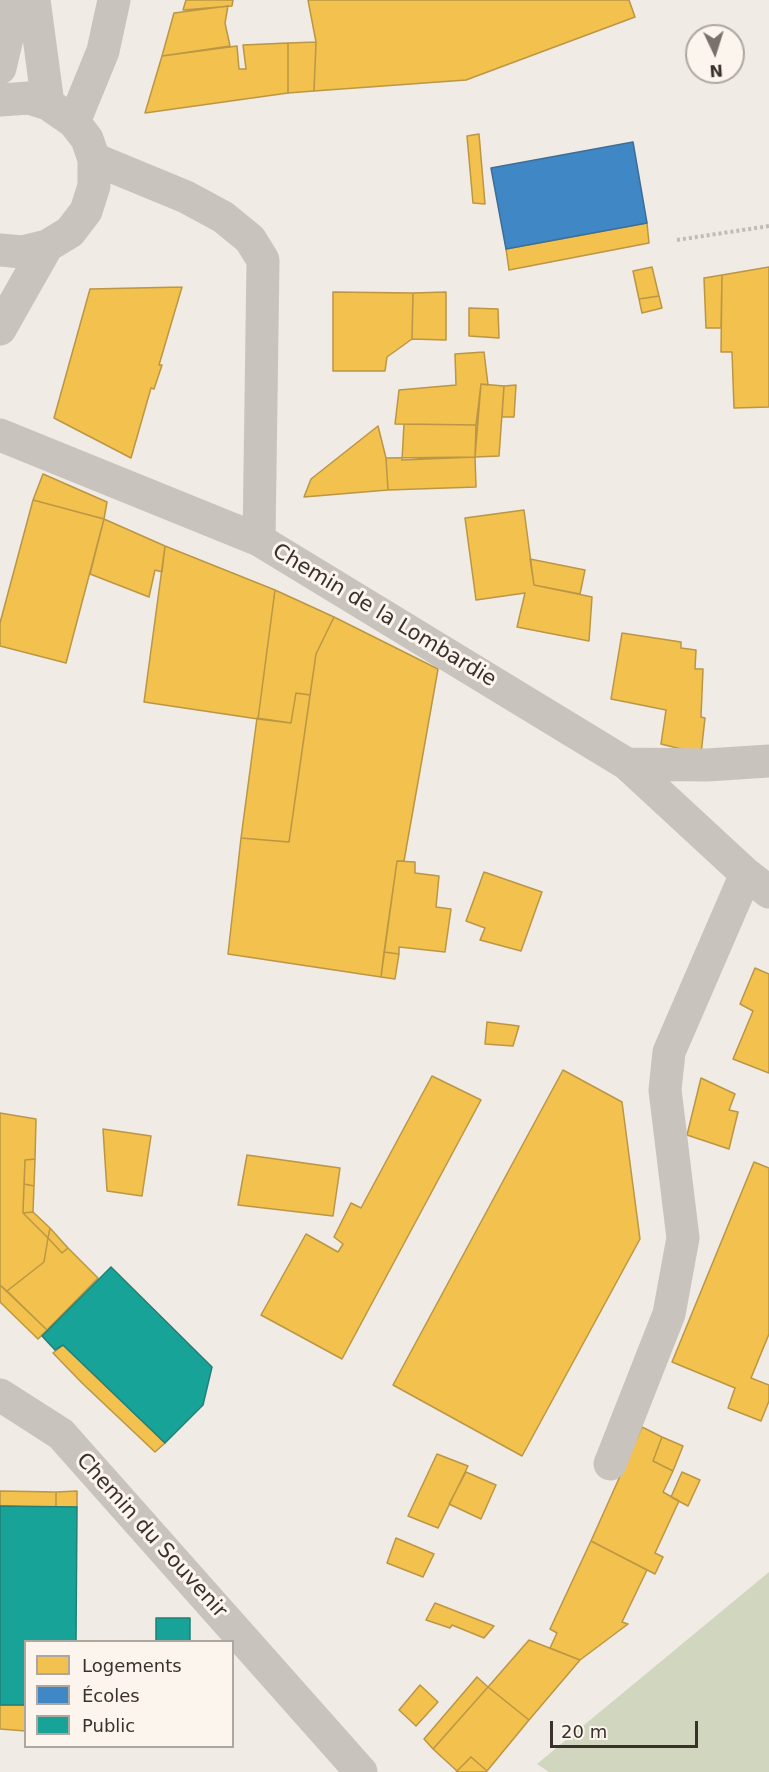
<!DOCTYPE html>
<meta charset="utf-8">
<style>
body{margin:0}
#map{position:relative;width:769px;height:1772px;overflow:hidden;background:#f0ebe5;font-family:"DejaVu Sans",sans-serif}
canvas{display:block}
.legend{position:absolute;left:24px;top:1640px;width:210px;height:108px;box-sizing:border-box;background:#fbf5ee;border:2px solid #aea6a0;margin:0;padding:8px 10px;list-style:none;font-size:18px;color:#3b302b}
.legend li{display:flex;align-items:center;gap:12px;height:30px}
.legend b{width:30px;border:2px solid #aea6a0}
.north{position:absolute;left:685px;top:24px;width:60px;height:60px;box-sizing:border-box;background:#fbf5ee;border:2px solid #aea6a0;border-radius:50%;rotate:176deg;font-size:16px;font-weight:700;line-height:24px;text-align:center;color:#3b302b}
.north::after{content:'';display:block;margin:auto;width:21px;height:27px;background:#7a716c;clip-path:polygon(50% 0,100% 100%,50% 72%,0 100%)}
.scale{position:absolute;left:550px;top:1721px;width:148px;height:27px;box-sizing:border-box;border:3px solid #3b302b;border-top:0;padding-left:8px;font-size:18px;line-height:21px;white-space:nowrap;color:#3b302b;-webkit-text-stroke:4px #fbf5ee;paint-order:stroke}
</style>
<div id="map">
<canvas width="769" height="1772"></canvas>
<ul class="legend">
<li><b style="height:16px;background:#f2c14e"></b>Logements</li>
<li><b style="height:16px;background:#3f88c5"></b>Écoles</li>
<li><b style="height:16px;background:#17a398"></b>Public</li>
</ul>
<div class="north">N</div>
<div class="scale">20 m</div>
</div>
<script>
const ctx = document.querySelector('canvas').getContext('2d');
ctx.lineJoin = 'round';
function paint(path, color) {
  ctx.fillStyle = color;
  ctx.fill(path, 'evenodd');
}
function toPath(rows) {
  const path = new Path2D();
  for (const r of rows) {
    path.moveTo(r[0], r[1]);
    for (let i = 2; i < r.length; i += 2) path.lineTo(r[i], r[i + 1]);
  }
  return path;
}
function trace(path, color, width, dash) {
  ctx.strokeStyle = color;
  ctx.lineWidth = width;
  ctx.lineCap = dash ? 'butt' : 'round';
  ctx.setLineDash(dash || []);
  ctx.stroke(path);
}
function drawText(font, color, halo, rows, align = 'center') {
  ctx.font = font + ' "DejaVu Sans",sans-serif';
  ctx.lineWidth = 6;
  ctx.setLineDash([]);
  ctx.textBaseline = 'middle';
  ctx.strokeStyle = halo;
  ctx.fillStyle = color;
  for (const [text, x, y, turn = 0] of rows) {
    ctx.save();
    ctx.translate(x, y);
    ctx.rotate((+turn || 0) * Math.PI / 180);
    ctx.textAlign = isNaN(turn) ? turn : align;
    if (halo) ctx.strokeText(text, 0, 0);
    ctx.fillText(text, 0, 0);
    ctx.restore();
  }
}
paint(toPath([
 [769,1572,769,1772,549,1772,537,1764]
]), '#d1d6bf');
const homes = toPath([
 [186,0,233,0,232,6,183,10,186,0],
 [308,0,629,0,635,17,466,80,314,91,316,42,308,0],
 [228,6,225,23,230,46,162,56,174,13,228,6],
 [316,42,314,91,288,93,288,43,316,42],
 [288,43,288,93,145,113,162,56,237,46,239,69,246,69,243,45,288,43],
 [479,134,485,204,473,203,467,136,479,134],
 [647,223,649,243,509,270,506,249,647,223],
 [652,267,659,296,639,299,633,271,652,267],
 [769,267,769,407,734,408,732,352,721,352,722,275,769,267],
 [722,275,721,328,706,328,704,278,722,275],
 [182,287,159,365,162,365,154,389,151,388,131,458,54,418,90,289,182,287],
 [333,292,413,293,412,339,387,357,385,371,333,371,333,292],
 [446,292,446,340,412,339,413,293,446,292],
 [659,296,662,308,642,313,639,299,659,296],
 [469,308,498,309,499,338,469,336,469,308],
 [484,352,488,385,481,384,476,425,395,424,399,390,456,385,455,354,484,352],
 [481,384,504,386,499,456,475,457,481,384],
 [516,385,514,417,502,417,504,386,516,385],
 [404,424,476,425,475,457,402,460,404,424],
 [378,426,386,458,388,490,304,497,311,479,378,426],
 [475,457,476,487,388,490,386,458,475,457],
 [43,474,107,502,104,519,33,500,43,474],
 [33,500,104,519,66,663,0,646,0,623,33,500],
 [524,510,534,585,592,597,589,641,517,627,525,593,476,600,465,518,524,510],
 [104,519,165,546,162,572,155,570,149,597,90,574,104,519],
 [165,546,275,590,258,719,144,702,165,546],
 [530,559,585,570,580,594,534,585,530,559],
 [275,590,334,617,316,654,310,695,296,693,291,723,258,719,275,590],
 [334,617,438,669,404,861,397,861,381,977,228,954,241,838,289,842,316,654,334,617],
 [622,633,681,642,681,648,696,650,695,669,703,669,701,717,705,718,701,754,661,744,666,710,611,699,622,633],
 [296,693,310,695,289,842,241,838,257,718,291,723,296,693],
 [397,861,415,862,415,873,439,876,436,907,451,909,445,952,399,947,399,954,384,952,397,861],
 [484,872,542,892,521,951,480,940,485,928,466,921,484,872],
 [384,952,399,954,395,979,381,977,384,952],
 [755,968,769,974,769,1073,733,1059,753,1011,740,1004,755,968],
 [487,1022,519,1026,513,1046,485,1044,487,1022],
 [563,1070,622,1102,640,1239,522,1456,393,1385,563,1070],
 [432,1076,481,1100,342,1359,261,1315,306,1234,338,1252,343,1244,334,1237,351,1203,361,1208,432,1076],
 [701,1078,735,1094,729,1110,738,1112,729,1149,687,1135,701,1078],
 [0,1113,36,1119,35,1159,25,1160,23,1213,48,1238,44,1262,7,1291,0,1285,0,1113],
 [103,1129,151,1136,142,1196,107,1191,103,1129],
 [247,1155,340,1168,333,1216,238,1205,247,1155],
 [35,1159,34,1186,24,1184,25,1160,35,1159],
 [754,1162,769,1168,769,1334,751,1378,769,1385,769,1401,761,1421,728,1408,735,1388,672,1362,754,1162],
 [24,1184,34,1186,33,1212,23,1213,24,1184],
 [33,1212,50,1228,48,1238,23,1213,33,1212],
 [50,1228,68,1248,62,1253,48,1238,50,1228],
 [48,1238,62,1253,68,1248,98,1278,47,1330,7,1291,44,1262,48,1238],
 [0,1285,47,1330,38,1339,0,1302,0,1285],
 [63,1345,165,1443,155,1452,82,1383,53,1353,63,1345],
 [642,1427,662,1437,653,1461,673,1471,663,1492,679,1501,655,1553,663,1557,655,1574,591,1541,642,1427],
 [662,1437,683,1446,673,1471,653,1461,662,1437],
 [437,1454,468,1466,438,1528,408,1516,437,1454],
 [466,1472,496,1485,481,1519,449,1504,466,1472],
 [682,1472,700,1480,688,1506,671,1497,682,1472],
 [0,1491,56,1492,56,1508,0,1506,0,1491],
 [77,1491,77,1507,56,1508,56,1492,77,1491],
 [396,1538,434,1554,423,1577,387,1563,396,1538],
 [591,1541,647,1570,622,1622,628,1624,580,1660,550,1648,557,1633,550,1629,591,1541],
 [435,1603,494,1626,484,1638,452,1625,450,1628,426,1620,435,1603],
 [529,1640,580,1660,529,1720,488,1687,529,1640],
 [477,1677,488,1687,433,1749,424,1739,477,1677],
 [420,1685,438,1702,416,1726,399,1710,420,1685],
 [488,1687,529,1720,487,1771,471,1757,457,1771,433,1749,488,1687],
 [0,1705,26,1705,26,1731,0,1729,0,1705],
 [471,1757,487,1771,486,1772,456,1772,471,1757]
]);
paint(homes, '#f2c14e');
trace(homes, '#bb9644', 1.5);
const schools = toPath([
 [633,142,647,223,506,249,491,168,633,142]
]);
paint(schools, '#3f88c5');
trace(schools, '#3e6e97', 1.5);
const public = toPath([
 [111,1267,212,1367,203,1405,165,1443,63,1345,55,1350,42,1336,111,1267],
 [0,1506,77,1507,76,1642,26,1642,26,1705,0,1705,0,1506],
 [156,1618,190,1618,190,1642,156,1642,156,1618]
]);
paint(public, '#17a398');
trace(public, '#228077', 1.5);
trace(toPath([
 [677,240,769,226]
]), '#c2bbb6', 4, [3, 3]);
trace(toPath([
 [74,122,103,51,114,0],
 [94,159,186,197,223,217,250,239,263,260,259,540],
 [0,435,259,540,627,764,707,765,769,761],
 [627,764,746,874,769,892],
 [0,1395,61,1434,361,1772],
 [610,1464,669,1314,683,1238,665,1090,669,1052,746,874]
]), '#c9c3be', 33);
trace(toPath([
 [34,0,48,104],
 [0,68,16,0],
 [0,100,29,98,48,104,74,122,87,139,94,159,94,186,86,211,70,232,47,246,22,252,0,250],
 [0,329,47,246]
]), '#c9c3be', 33);
drawText('21px', '#3b302b', '#fbf5ee', [
 ["Chemin de la Lombardie",384,616,31],
 ["Chemin du Souvenir",151,1536,48]
]);
</script>
